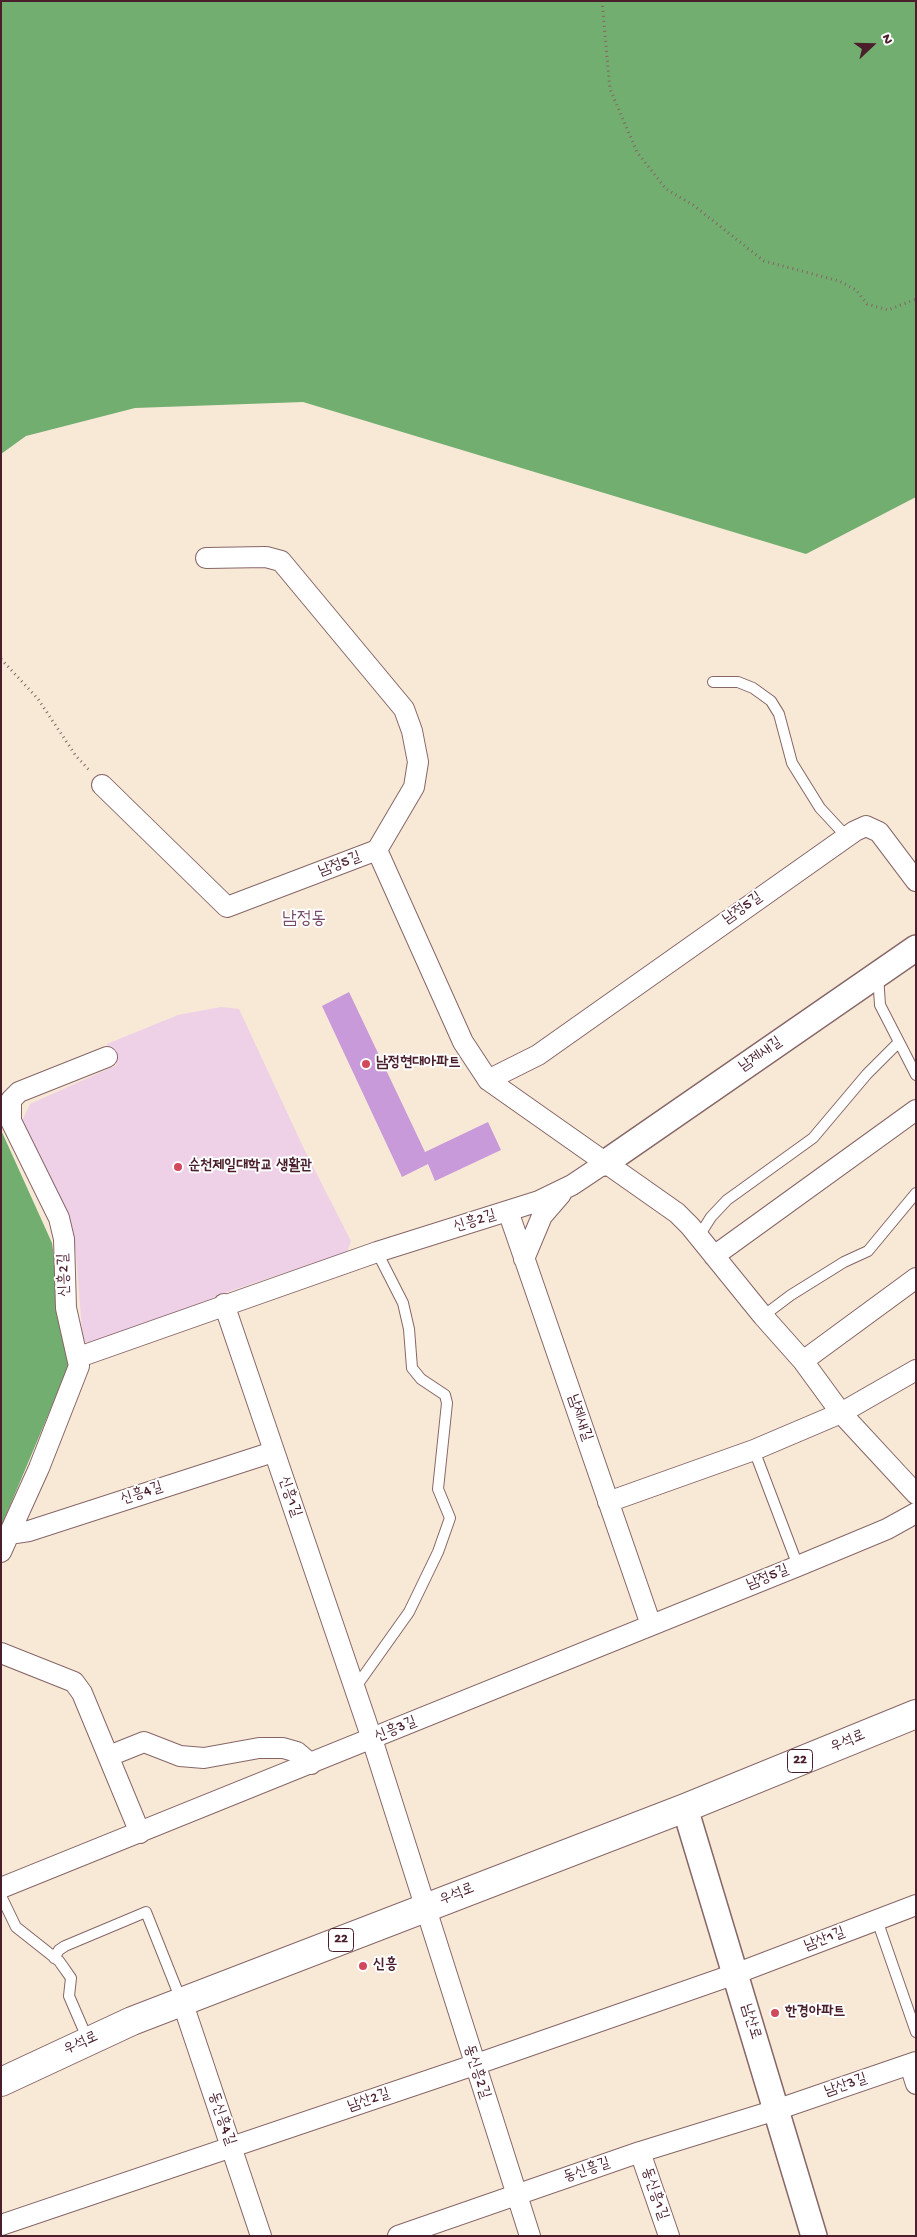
<!DOCTYPE html>
<meta charset="utf-8">
<style>
body{margin:0}
#map{position:relative;width:917px;height:2237px;overflow:hidden;background:#f8e9d7;font-family:"Gochi Hand",sans-serif}
canvas{display:block}
.frame{position:absolute;inset:0;border:2px solid #4a1f2b;pointer-events:none}
.north{position:absolute;left:847px;top:20px;width:50px;height:50px;-webkit-text-stroke:4px #fff;paint-order:stroke;rotate:69deg;font-size:14px;font-weight:700;line-height:20px;text-align:center;color:#4a1f2b}
.north::after{content:'';display:block;margin:auto;width:18px;height:22px;background:#4a1f2b;clip-path:polygon(50% 0,100% 100%,50% 72%,0 100%)}
</style>
<div id="map">
<canvas width="917" height="2237"></canvas>
<div class="frame"></div>
<div class="north">N</div>
</div>
<script>
const ctx = document.querySelector('canvas').getContext('2d');
ctx.lineJoin = 'round';
function paint(path, color) {
  ctx.fillStyle = color;
  ctx.fill(path, 'evenodd');
}
function toPath(rows) {
  const path = new Path2D();
  for (const r of rows) {
    path.moveTo(r[0], r[1]);
    for (let i = 2; i < r.length; i += 2) path.lineTo(r[i], r[i + 1]);
  }
  return path;
}
function trace(path, color, width, dash) {
  ctx.strokeStyle = color;
  ctx.lineWidth = width;
  ctx.lineCap = dash ? 'butt' : 'round';
  ctx.setLineDash(dash || []);
  ctx.stroke(path);
}
function drawText(font, color, halo, rows, align = 'center') {
  ctx.font = font + ' "Gochi Hand","Poor Story",sans-serif';
  ctx.lineWidth = 4;
  ctx.setLineDash([]);
  ctx.textBaseline = 'middle';
  ctx.strokeStyle = halo;
  ctx.fillStyle = color;
  for (const [text, x, y, turn = 0] of rows) {
    ctx.save();
    ctx.translate(x, y);
    ctx.rotate((+turn || 0) * Math.PI / 180);
    ctx.textAlign = isNaN(turn) ? turn : align;
    if (halo) ctx.strokeText(text, 0, 0);
    ctx.fillText(text, 0, 0);
    ctx.restore();
  }
}
paint(toPath([
 [221,1007,239,1009,305,1151,351,1241,347,1252,230,1291,99,1344,85,1342,82,1330,76,1254,68,1214,21,1123,30,1104,117,1065,107,1044,178,1015]
]), '#eed0e7');
paint(toPath([
 [1,1,916,1,916,497,806,554,303,402,135,408,26,436,1,454],
 [1,1130,52,1243,70,1363,1,1527]
]), '#71ae6f');
paint(toPath([
 [349,992,425,1152,488,1122,501,1150,435,1181,428,1164,402,1177,322,1006]
]), '#c89ad9');
const service = toPath([
 [713,682,738,682,753,688,771,701,779,714,792,763,820,808,846,836],
 [878,975,880,1005,916,1075],
 [699,1236,711,1217,727,1200,813,1138,867,1074,898,1043],
 [763,1316,791,1295,844,1262,868,1251,916,1193],
 [754,1450,798,1566],
 [355,1688,409,1612,438,1552,450,1518,438,1489,447,1403,445,1395,421,1379,412,1368,409,1329,403,1303,377,1252],
 [1,1896,16,1927,59,1961,64,1968,71,1978,69,1996,88,2040],
 [877,1920,916,2032],
 [54,1958,59,1950,65,1946,146,1912,181,2000]
]);
const minor = toPath([
 [206,558,266,557,281,561,404,709,412,731,418,762,414,787,377,850],
 [102,785,227,907,377,850,463,1042,488,1080,677,1213,690,1226,763,1316,803,1361,841,1413,916,1494],
 [488,1080,538,1055,855,831,866,826,879,832,916,881],
 [508,1211,651,1625],
 [714,1256,916,1110],
 [524,1259,542,1216,561,1194],
 [224,1304,372,1739,530,2236],
 [79,1357,377,1252,539,1201,572,1185,605,1163],
 [803,1361,916,1278],
 [608,1502,754,1450,841,1413,916,1370],
 [9,1534,29,1531,273,1452],
 [1,1552,39,1468,79,1366,66,1308,64,1239,59,1218,11,1121,11,1100,19,1092,107,1057],
 [1,1653,74,1682,82,1693,140,1833],
 [109,1756,144,1742,180,1756,204,1758,259,1748,283,1748,297,1752,311,1764],
 [1,1888,798,1566,887,1529,916,1513],
 [182,2001,261,2236],
 [910,2065,916,2084],
 [640,2152,669,2236],
 [1,2225,474,2065,735,1974,916,1905],
 [398,2236,640,2152,776,2110,916,2062]
]);
const tertiary = toPath([
 [605,1163,916,948],
 [685,1808,814,2236]
]);
const primary = toPath([
 [1,2082,132,2021,685,1808,916,1714]
]);
trace(service, '#876667', 12);
trace(minor, '#876667', 22);
trace(tertiary, '#876667', 28);
trace(primary, '#876667', 30);
trace(toPath([
 [602,1,610,89,637,152,666,189,693,205,764,261,839,281,856,290,867,304,888,310,916,299],
 [1,659,38,699,76,756,91,772]
]), '#876667', 3, [1, 4]);
trace(service, '#fff', 10);
trace(minor, '#fff', 20);
trace(tertiary, '#fff', 25);
trace(primary, '#fff', 28);
for (const [x, y, r, color] of [
 [366,1064,5,"#d1495b"],
 [178,1167,5,"#d1495b"],
 [363,1966,5,"#d1495b"],
 [775,2013,5,"#d1495b"]
]) {
  const dot = new Path2D();
  dot.arc(x, y, r, 0, 2 * Math.PI);
  ctx.fillStyle = color;
  ctx.fill(dot);
  trace(dot, '#fff', 2);
}
for (const [x, y, w] of [
 [800,1761,25],
 [341,1940,25]
]) {
  const box = new Path2D();
  box.roundRect(x - w / 2, y - 11.5, w, 23, 4);
  ctx.fillStyle = '#fff';
  ctx.fill(box);
  trace(box, '#4a1f2b', 1);
}
drawText('bold 14px', '#4a1f2b', null, [
 ["22",800,1761],
 ["22",341,1940]
]);
drawText('15px', '#4a1f2b', '#fff', [
 ["남정5길",340,865,-21],
 ["남정5길",743,909,-35],
 ["남제새길",761,1055,-35],
 ["신흥2길",475,1222,-17],
 ["신흥2길",65,1275,-92],
 ["남제새길",579,1418,71],
 ["신흥4길",142,1494,-18],
 ["신흥1길",289,1497,71],
 ["남정5길",768,1578,-22],
 ["신흥3길",396,1730,-22],
 ["우석로",848,1742,-22],
 ["우석로",457,1895,-21],
 ["남산1길",825,1940,-21],
 ["남산로",750,2022,73],
 ["우석로",81,2044,-24],
 ["동신흥2길",476,2072,72],
 ["남산3길",846,2086,-19],
 ["남산2길",369,2101,-19],
 ["동신흥4길",221,2119,71],
 ["동신흥길",587,2171,-19],
 ["동신흥1길",654,2194,71]
]);
drawText('bold 15px', '#4a1f2b', '#fff', [
 ["남정현대아파트",376,1064],
 ["순천제일대학교 생활관",188,1167],
 ["신흥",373,1966],
 ["한경아파트",785,2013]
], 'left');
drawText('18px', '#764a68', '#fff', [
 ["남정동",304,920]
]);
</script>
